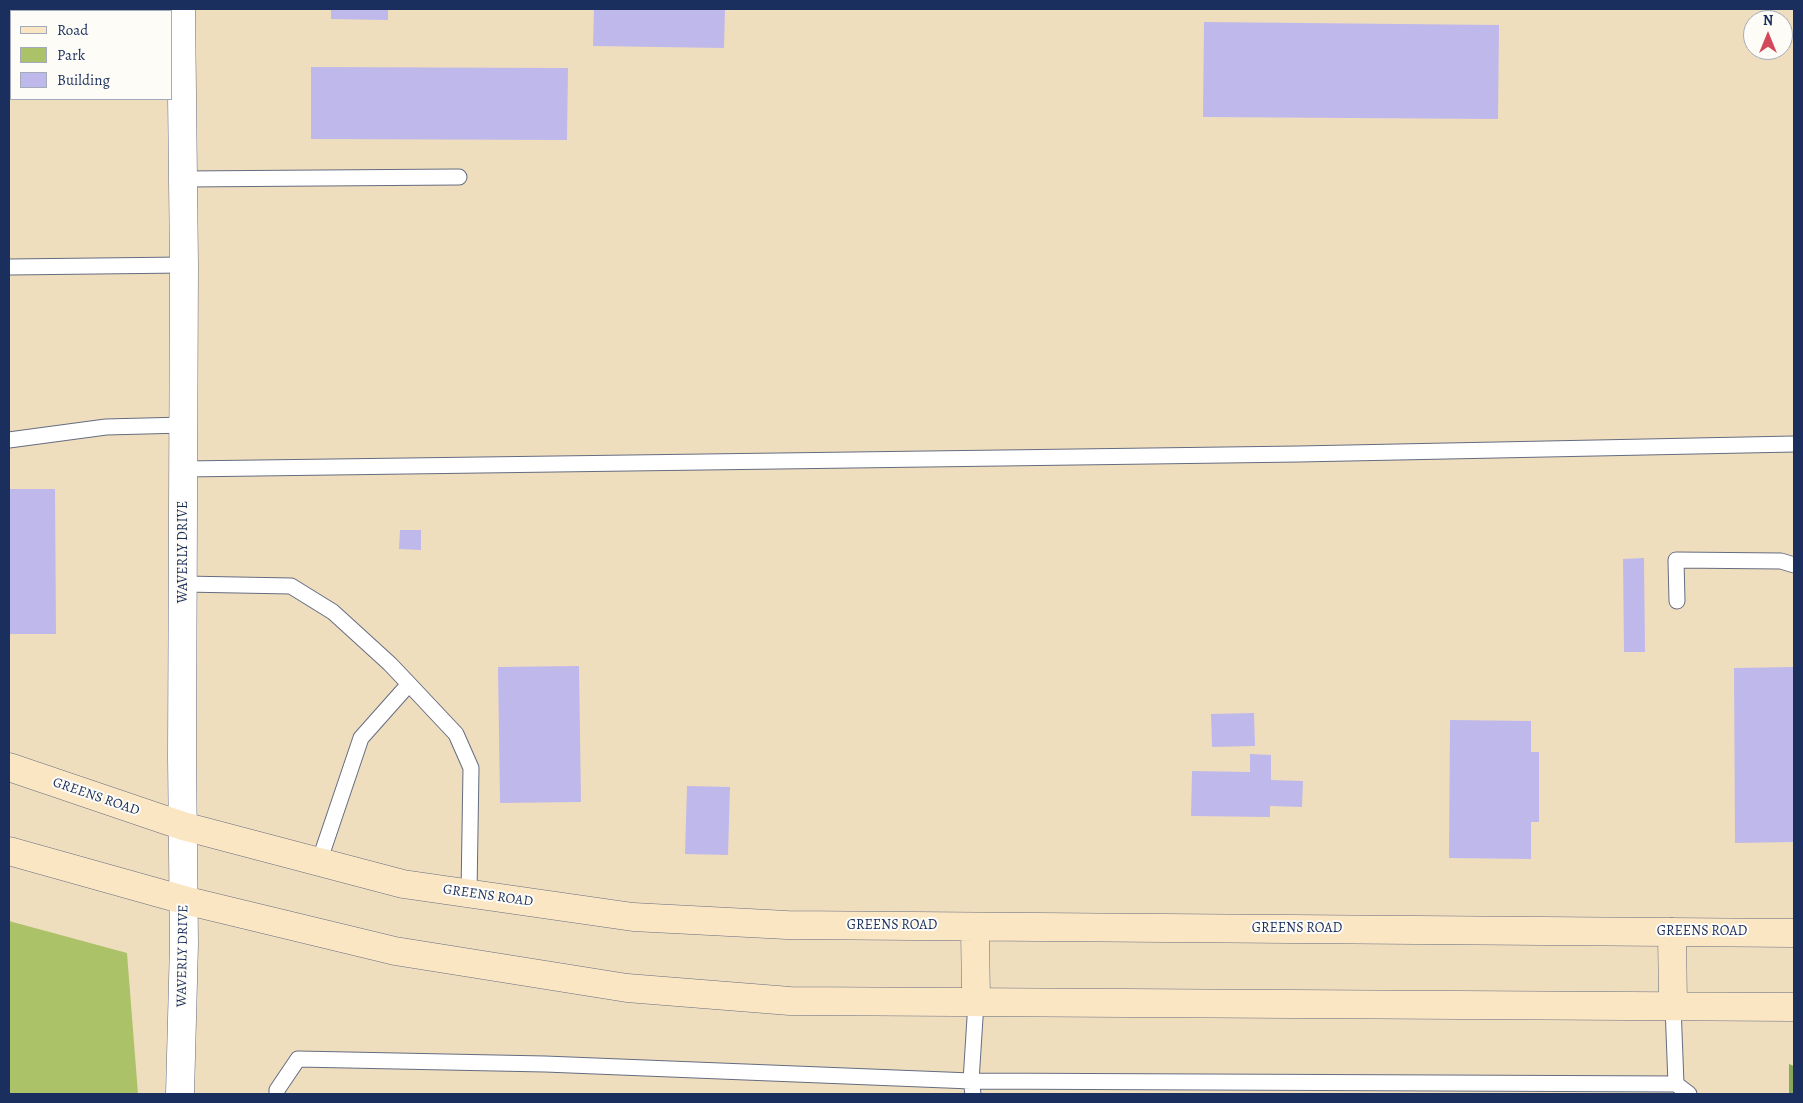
<!DOCTYPE html>
<style>
body{margin:0}
#map{position:relative;width:1803px;height:1103px;overflow:hidden;background:#efdebe;font-family:Alegreya,serif}
canvas{display:block}
.frame{position:absolute;inset:0;border:10px solid #1b2f5e;pointer-events:none}
.legend{position:absolute;left:10px;top:10px;width:162px;height:90px;box-sizing:border-box;background:#fdfcf7;border:1px solid #a3aaba;margin:0;padding:6px 9px;list-style:none;font-size:15px;color:#1b2f5e}
.legend li{display:flex;align-items:center;gap:10px;height:25px}
.legend b{width:25px;border:1px solid #a3aaba}
.north{position:absolute;left:1743px;top:10px;width:50px;height:50px;box-sizing:border-box;background:#fdfcf7;border:1px solid #a3aaba;border-radius:50%;rotate:0deg;font-size:14px;font-weight:700;line-height:20px;text-align:center;color:#1b2f5e}
.north::after{content:'';display:block;margin:auto;width:18px;height:22px;background:#d1495b;clip-path:polygon(50% 0,100% 100%,50% 72%,0 100%)}
</style>
<div id="map">
<canvas width="1803" height="1103"></canvas>
<div class="frame"></div>
<ul class="legend">
<li><b style="height:6px;background:#fbe6c4"></b>Road</li>
<li><b style="height:14px;background:#abc268"></b>Park</li>
<li><b style="height:14px;background:#bfb8eb"></b>Building</li>
</ul>
<div class="north">N</div>
</div>
<script>
const ctx = document.querySelector('canvas').getContext('2d');
ctx.lineJoin = 'round';
function paint(path, color) {
  ctx.fillStyle = color;
  ctx.fill(path, 'evenodd');
}
function toPath(rows) {
  const path = new Path2D();
  for (const r of rows) {
    path.moveTo(r[0], r[1]);
    for (let i = 2; i < r.length; i += 2) path.lineTo(r[i], r[i + 1]);
  }
  return path;
}
function trace(path, color, width, dash) {
  ctx.strokeStyle = color;
  ctx.lineWidth = width;
  ctx.lineCap = dash ? 'butt' : 'round';
  ctx.setLineDash(dash || []);
  ctx.stroke(path);
}
function drawText(font, color, halo, rows, align = 'center') {
  ctx.font = font + ' Alegreya,serif';
  ctx.lineWidth = 4;
  ctx.setLineDash([]);
  ctx.textBaseline = 'middle';
  ctx.strokeStyle = halo;
  ctx.fillStyle = color;
  for (const [text, x, y, turn = 0] of rows) {
    ctx.save();
    ctx.translate(x, y);
    ctx.rotate((+turn || 0) * Math.PI / 180);
    ctx.textAlign = isNaN(turn) ? turn : align;
    if (halo) ctx.strokeText(text, 0, 0);
    ctx.fillText(text, 0, 0);
    ctx.restore();
  }
}
paint(toPath([
 [9,921,127,953,138,1094,9,1094]
]), '#abc268');
paint(toPath([
 [1789,1064,1794,1066,1794,1094,1789,1094]
]), '#88a85c');
paint(toPath([
 [331,9,388,9,388,20,331,19],
 [594,9,725,9,724,48,593,46],
 [1204,22,1499,25,1498,119,1203,117],
 [311,67,568,68,567,140,311,139],
 [9,489,55,489,56,634,9,634],
 [400,530,421,530,421,550,399,549],
 [1644,558,1645,652,1624,652,1623,559],
 [579,666,581,802,500,803,498,667],
 [1794,667,1794,842,1735,843,1734,668],
 [1254,713,1255,746,1212,747,1211,714],
 [1450,720,1531,721,1531,752,1539,752,1539,822,1531,822,1531,859,1449,858],
 [1250,754,1271,755,1271,780,1303,781,1302,807,1270,806,1270,817,1191,816,1192,771,1250,772],
 [687,786,730,787,728,855,685,854]
]), '#bfb8eb');
const service = toPath([
 [183,179,459,177],
 [9,267,184,265],
 [9,440,106,427,184,425],
 [184,469,1299,454,1794,444],
 [184,584,291,586,333,612,390,664,409,684,456,734,471,768,469,893],
 [1677,601,1676,560,1781,561,1794,565],
 [319,862,361,738,409,684],
 [1676,1084,1689,1094],
 [277,1094,277,1090,298,1059,545,1064,971,1081,1676,1084,1673,1006],
 [973,1094,971,1081,976,1002]
]);
const tertiary = toPath([
 [180,1094,184,944,182,756,184,265,181,9]
]);
const secondary = toPath([
 [9,767,183,826,403,884,633,917,787,925,1794,933],
 [9,851,184,900,395,951,627,988,790,1001,1794,1007],
 [975,927,976,1002],
 [1672,932,1673,1006]
]);
trace(service, '#656c80', 17);
trace(tertiary, '#656c80', 29);
trace(secondary, '#656c80', 29);
trace(service, '#fff', 15);
trace(tertiary, '#fff', 28);
trace(secondary, '#fbe6c4', 28);
drawText('14px', '#1b2f5e', '#fdfcf7', [
 ["WAVERLY DRIVE",184,552,-90],
 ["GREENS ROAD",96,797,19],
 ["GREENS ROAD",488,896,8],
 ["GREENS ROAD",892,926],
 ["GREENS ROAD",1297,929],
 ["GREENS ROAD",1702,932],
 ["WAVERLY DRIVE",183,956,-89]
]);
</script>
